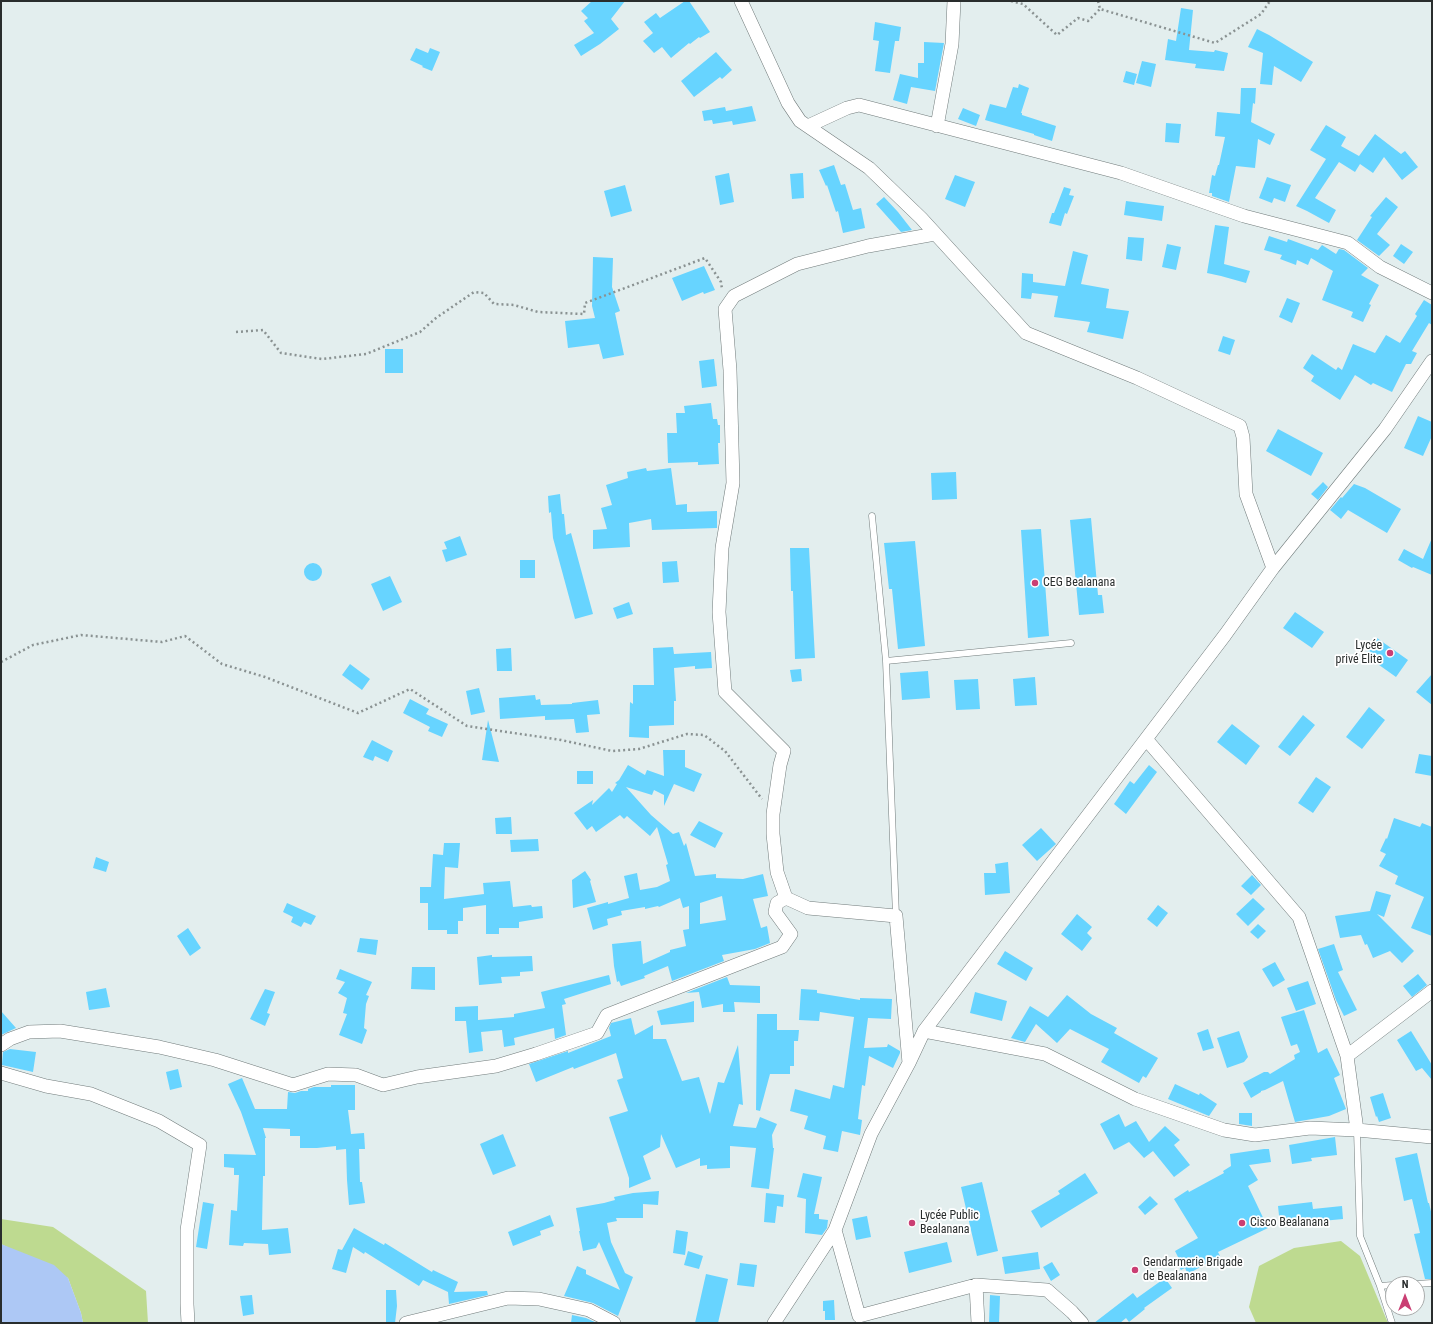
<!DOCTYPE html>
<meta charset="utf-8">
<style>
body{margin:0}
#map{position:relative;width:1433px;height:1324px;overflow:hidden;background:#e3eeee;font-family:"Roboto Condensed",sans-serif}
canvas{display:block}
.frame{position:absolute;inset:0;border:2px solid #292d2d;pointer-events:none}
.north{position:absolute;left:1385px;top:1276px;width:40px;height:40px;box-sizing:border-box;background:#fff;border:1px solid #a9abab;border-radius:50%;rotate:0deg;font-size:11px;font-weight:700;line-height:16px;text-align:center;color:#292d2d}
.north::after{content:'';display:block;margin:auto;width:14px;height:18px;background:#ca3e73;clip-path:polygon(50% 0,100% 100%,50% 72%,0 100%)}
</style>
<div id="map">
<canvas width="1433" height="1324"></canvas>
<div class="frame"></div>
<div class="north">N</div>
</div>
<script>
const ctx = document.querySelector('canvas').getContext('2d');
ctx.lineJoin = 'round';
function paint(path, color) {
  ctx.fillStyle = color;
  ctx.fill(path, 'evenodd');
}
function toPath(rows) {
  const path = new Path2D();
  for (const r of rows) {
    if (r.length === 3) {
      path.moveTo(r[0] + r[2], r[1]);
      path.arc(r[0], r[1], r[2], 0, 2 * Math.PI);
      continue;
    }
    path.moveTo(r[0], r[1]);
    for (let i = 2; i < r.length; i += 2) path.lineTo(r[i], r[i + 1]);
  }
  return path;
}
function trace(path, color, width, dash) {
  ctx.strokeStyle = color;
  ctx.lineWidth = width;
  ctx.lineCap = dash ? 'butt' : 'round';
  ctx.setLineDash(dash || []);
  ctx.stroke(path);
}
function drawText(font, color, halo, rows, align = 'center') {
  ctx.font = font + ' "Roboto Condensed",sans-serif';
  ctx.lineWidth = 3.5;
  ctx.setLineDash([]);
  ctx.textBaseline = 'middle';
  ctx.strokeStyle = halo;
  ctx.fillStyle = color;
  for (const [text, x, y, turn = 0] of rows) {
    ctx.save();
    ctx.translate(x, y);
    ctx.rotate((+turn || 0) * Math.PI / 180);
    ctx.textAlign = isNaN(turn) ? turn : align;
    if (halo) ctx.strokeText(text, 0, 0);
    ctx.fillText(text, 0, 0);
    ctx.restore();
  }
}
paint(toPath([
 [1,1219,53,1227,146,1291,148,1323,83,1323,81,1313,68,1278,1,1244],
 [1341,1241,1360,1256,1388,1323,1256,1323,1249,1307,1259,1266,1294,1248]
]), '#beda90');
paint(toPath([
 [1,1244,54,1265,68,1278,81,1313,83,1323,1,1323]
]), '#adc8f5');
paint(toPath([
 [592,1,625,1,611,19,619,29,600,44,581,56,574,45,594,33,584,21,588,18,581,11],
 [685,1,689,1,710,32,700,38,699,37,690,44,689,43,671,58,662,47,654,53,643,41,653,33,644,22,656,13,660,18],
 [1181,8,1193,10,1189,50,1214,52,1215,50,1228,53,1224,71,1195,68,1196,64,1165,60,1168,39,1176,41],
 [875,22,901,27,899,41,895,41,890,73,875,71,879,41,873,40],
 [1257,29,1269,35,1313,62,1301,82,1274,66,1272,85,1260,84,1263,53,1248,47],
 [924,42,944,43,935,91,911,87,907,104,893,100,900,74,918,78,918,63,924,63],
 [416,48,428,53,430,48,440,52,432,71,422,67,423,66,410,60],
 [716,52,732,70,722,79,720,77,694,97,681,81],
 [1142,61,1156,64,1151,87,1136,83],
 [1126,71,1137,74,1134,85,1123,82],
 [1019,84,1029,88,1021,113,1022,113,1022,115,1056,126,1052,141,1034,135,1034,134,985,120,990,104,1006,108,1013,87,1018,88],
 [1241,88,1256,88,1255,104,1253,103,1251,122,1275,134,1270,145,1258,139,1255,168,1236,166,1229,202,1212,196,1212,193,1209,193,1212,175,1215,176,1218,165,1219,165,1225,137,1215,136,1217,112,1240,114],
 [752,106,756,121,733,125,732,121,713,124,712,120,704,121,702,111,725,107,726,111],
 [963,108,980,115,976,126,958,119],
 [1166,123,1181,124,1179,143,1165,142],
 [1326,125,1346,137,1341,146,1359,156,1375,134,1401,154,1405,151,1418,167,1402,180,1384,157,1373,173,1360,164,1355,172,1339,162,1315,198,1336,210,1329,223,1307,211,1296,206,1326,159,1310,150],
 [834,165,841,185,845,184,853,210,861,208,865,228,843,233,838,211,836,212,827,185,826,186,819,170],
 [729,173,734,202,720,205,715,176],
 [803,173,804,198,792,199,790,174],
 [955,175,975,182,965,207,945,199],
 [1267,177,1291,185,1285,202,1274,198,1272,203,1259,198],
 [625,185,632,211,611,217,604,191],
 [1064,187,1071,189,1069,195,1074,196,1067,214,1065,213,1061,226,1049,223,1052,213,1054,213],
 [884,197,898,212,912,230,901,232,876,204],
 [1386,197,1398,207,1377,234,1390,245,1379,256,1357,240,1372,217,1370,216],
 [1126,201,1164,206,1162,221,1124,215],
 [1215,225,1229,227,1224,264,1250,271,1246,283,1221,276,1207,273],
 [1269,236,1287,242,1288,239,1318,250,1322,245,1336,254,1339,249,1344,250,1368,268,1361,275,1379,285,1369,304,1371,305,1363,322,1351,317,1353,312,1322,300,1333,271,1311,258,1308,265,1297,260,1296,265,1280,259,1282,255,1264,250],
 [1128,237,1144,238,1142,261,1126,259],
 [1167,244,1181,247,1176,270,1162,267],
 [1401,244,1413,252,1404,264,1393,256],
 [1073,251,1088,255,1081,284,1109,289,1106,308,1129,311,1123,339,1087,332,1090,322,1054,317,1058,296,1032,293,1031,299,1021,298,1022,273,1033,274,1033,282,1065,286],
 [593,257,613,258,612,287,620,311,615,313,624,355,603,359,599,344,568,348,565,321,595,318,592,306],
 [704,266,715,290,704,294,703,292,682,301,672,278],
 [1287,298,1300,303,1292,323,1279,317],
 [1424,300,1432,305,1432,325,1429,323,1412,351,1417,353,1411,364,1406,364,1392,392,1373,383,1371,385,1355,375,1340,400,1311,381,1314,376,1303,368,1312,354,1336,370,1338,367,1342,370,1353,344,1375,353,1386,335,1400,343,1417,316,1415,314],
 [1223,336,1235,340,1230,355,1218,351],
 [385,349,403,349,403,373,385,373],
 [714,359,717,386,702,388,699,361],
 [711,403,713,419,717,419,718,425,720,425,720,443,718,443,719,464,698,465,698,462,668,463,667,433,677,433,676,413,685,413,684,406],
 [1418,416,1432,422,1432,436,1423,456,1404,448],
 [1278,429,1323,453,1311,476,1266,451],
 [646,468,647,471,671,468,676,505,687,504,687,512,717,511,717,528,652,530,651,519,629,523,630,547,593,549,593,530,607,529,601,508,612,505,606,485,628,478,627,472],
 [956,472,957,499,932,500,931,473],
 [1323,482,1328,487,1318,500,1311,494],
 [1354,484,1365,488,1401,509,1387,533,1348,510,1341,519,1330,510,1341,497,1342,498],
 [560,494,562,514,564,514,566,535,571,533,593,614,575,619,553,538,551,512,549,513,548,496],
 [1091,518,1098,595,1102,595,1104,613,1079,615,1070,520],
 [1041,529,1049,636,1028,638,1021,530],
 [460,536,467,555,446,562,442,550,447,549,444,542],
 [1432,538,1432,575,1413,567,1412,568,1398,560,1404,549,1423,559],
 [915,541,925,646,898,649,892,589,889,589,884,543],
 [790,548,809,548,815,658,795,659,793,591,791,591],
 [520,560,535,560,535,578,520,578],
 [677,561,679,582,663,583,662,562],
 [313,572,9],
 [390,576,402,602,383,611,371,584],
 [629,602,633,614,617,619,613,608],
 [1295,612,1324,632,1312,648,1283,628],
 [1377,638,1408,660,1396,677,1365,655],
 [673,647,674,654,711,652,712,668,695,669,695,666,674,668,676,701,674,701,674,725,649,726,649,738,629,737,630,702,633,704,633,685,654,685,653,648],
 [511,648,512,671,497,671,496,649],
 [350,664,370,679,362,690,342,675],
 [801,669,802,681,792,682,790,670],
 [928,671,930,698,902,700,900,673],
 [1432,674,1432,705,1416,692],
 [1035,677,1037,705,1015,706,1013,679],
 [978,679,980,709,956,710,954,680],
 [479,688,485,712,471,715,466,691],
 [535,695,536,700,540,699,541,705,572,704,572,703,598,700,600,714,587,715,589,732,576,733,574,719,545,720,545,716,500,719,499,698],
 [410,699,429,709,426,714,448,724,442,737,428,731,430,727,403,713],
 [1369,707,1385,720,1362,749,1346,737],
 [1303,715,1315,725,1290,756,1278,747],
 [488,720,499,762,482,760],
 [1232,724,1260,746,1246,765,1217,742],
 [372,740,393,751,388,762,375,756,373,761,363,757],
 [663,750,685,750,685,767,702,774,694,792,674,784,664,806,664,795,654,790,652,795,626,787,651,815,673,834,679,832,684,846,686,843,695,876,716,874,716,878,743,879,763,874,768,896,753,899,761,928,767,926,770,943,755,949,722,955,724,961,672,981,668,966,644,976,645,978,621,986,619,981,617,982,614,966,612,944,641,941,643,964,670,952,670,950,686,946,683,930,689,929,689,906,683,908,680,898,659,907,658,906,645,909,645,907,621,911,622,915,607,919,608,925,593,930,587,908,608,902,608,904,629,898,624,876,637,873,640,890,657,887,670,881,666,865,668,864,657,827,650,836,627,816,624,819,620,815,596,832,592,826,587,830,574,813,593,800,592,805,609,788,612,792,617,784,615,783,619,780,628,765,645,775,647,770,664,776],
 [722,896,726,920,700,924,700,903],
 [1419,754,1432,756,1432,776,1415,773],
 [1149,765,1157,772,1126,814,1114,804,1130,781,1134,784],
 [577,771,593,771,593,784,577,784],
 [1316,777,1331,787,1313,813,1298,803],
 [511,817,512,834,496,834,495,818],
 [1394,818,1420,827,1422,823,1432,827,1432,936,1411,928,1424,897,1395,884,1398,876,1379,866,1386,854,1380,851,1386,838,1387,839],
 [699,821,723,833,715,848,690,835],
 [1041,828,1056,844,1037,861,1022,845],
 [538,839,539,851,511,852,510,840],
 [444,843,460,843,458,868,445,867,444,899,484,894,483,883,510,881,513,907,531,905,532,907,542,906,543,918,519,922,519,928,499,928,499,934,486,934,486,905,463,908,463,921,458,921,458,934,447,934,447,930,428,930,428,903,420,903,420,887,431,887,433,854,443,855],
 [96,857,109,862,106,872,93,868],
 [1008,862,1010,893,985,895,984,873,996,873,995,864],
 [585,871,591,880,590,881,596,902,573,908,572,880],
 [1252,875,1261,885,1251,895,1241,886],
 [1376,891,1391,895,1384,917,1377,914,1414,951,1402,963,1390,951,1373,958,1367,944,1365,945,1361,935,1340,938,1335,916,1370,911],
 [1253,898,1265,909,1248,926,1236,914],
 [287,903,316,916,311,925,304,922,301,927,291,922,293,917,283,912],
 [1158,905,1168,913,1157,927,1147,919],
 [1077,914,1092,927,1087,933,1092,938,1082,951,1061,934],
 [1258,924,1266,931,1258,939,1250,932],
 [188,928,201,948,190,956,177,936],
 [360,938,378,940,376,955,357,952],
 [1334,944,1343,970,1338,972,1357,1010,1344,1016,1336,1000,1318,949],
 [1005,951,1033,968,1026,981,997,964],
 [492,955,492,957,532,956,533,971,520,972,520,976,501,977,502,983,479,985,477,957],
 [1275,962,1285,980,1273,987,1262,969],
 [412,967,435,967,435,990,411,989],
 [340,969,372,982,366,995,369,996,366,1004,364,1028,367,1030,362,1044,339,1035,347,1014,343,1013,347,998,338,993,345,982,336,979],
 [1418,974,1427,985,1412,997,1403,986],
 [609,975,611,984,564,999,566,1004,562,1005,566,1035,555,1039,554,1028,514,1038,515,1045,504,1047,502,1030,481,1032,483,1051,469,1053,466,1021,455,1021,455,1007,478,1006,478,1020,514,1017,514,1014,545,1008,541,992],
 [727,977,730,985,760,986,760,1003,734,1002,735,1012,723,1012,723,1004,702,1008,699,992,686,993],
 [1308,981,1316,1004,1296,1011,1287,988],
 [106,988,110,1007,89,1010,86,992],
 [265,989,275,992,267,1013,270,1014,265,1026,250,1019],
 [801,989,817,990,817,993,860,1000,860,998,892,999,891,1019,868,1018,864,1048,887,1047,888,1044,900,1051,900,1053,893,1068,869,1056,865,1086,862,1085,858,1119,862,1120,860,1135,842,1131,838,1152,823,1149,826,1136,804,1129,808,1116,790,1111,795,1089,830,1099,833,1085,844,1088,854,1017,820,1012,819,1021,799,1020],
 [975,992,1007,1001,1002,1021,970,1013],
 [1067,995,1091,1014,1117,1028,1114,1033,1158,1058,1146,1078,1143,1076,1139,1083,1101,1062,1109,1049,1070,1029,1057,1043,1036,1024,1025,1042,1011,1038,1030,1006,1048,1017],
 [694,1001,694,1022,661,1025,657,1011],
 [1304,1010,1318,1053,1327,1048,1340,1075,1334,1078,1346,1109,1329,1116,1295,1122,1283,1081,1265,1090,1261,1091,1261,1092,1251,1098,1243,1083,1264,1072,1268,1072,1270,1074,1295,1059,1294,1055,1300,1052,1297,1044,1291,1046,1281,1017],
 [1,1011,16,1028,1,1035],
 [757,1014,777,1014,777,1030,799,1030,798,1041,794,1041,794,1066,790,1066,790,1074,770,1074,760,1111,756,1110],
 [631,1018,635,1035,653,1025,653,1039,666,1039,682,1081,699,1077,710,1114,718,1082,724,1083,738,1045,743,1105,739,1104,733,1126,756,1128,760,1117,777,1124,772,1135,773,1148,774,1148,769,1189,751,1187,756,1148,730,1146,730,1168,707,1169,707,1165,700,1166,700,1158,676,1168,661,1134,660,1147,643,1156,651,1179,629,1188,629,1178,609,1117,628,1111,617,1080,623,1078,616,1053,574,1069,573,1067,536,1082,529,1064,568,1051,568,1053,611,1036,609,1028,611,1023],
 [1208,1029,1214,1048,1203,1051,1197,1033],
 [1239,1031,1248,1057,1244,1062,1227,1068,1217,1038],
 [1411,1031,1432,1065,1432,1080,1422,1068,1416,1071,1397,1040],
 [10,1049,36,1052,33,1072,2,1065,3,1052],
 [178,1069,182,1087,170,1090,166,1072],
 [242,1078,255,1109,287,1109,288,1092,295,1093,301,1091,308,1091,308,1089,314,1087,331,1087,331,1085,355,1085,355,1110,348,1110,351,1134,364,1133,365,1149,359,1149,360,1182,362,1182,365,1203,349,1205,347,1180,346,1149,336,1150,336,1146,317,1148,300,1148,300,1136,290,1136,290,1129,263,1128,266,1138,265,1138,265,1176,263,1176,262,1230,288,1228,291,1253,269,1255,268,1244,244,1243,243,1246,229,1245,231,1210,237,1211,239,1175,234,1175,234,1168,224,1167,224,1154,256,1155,241,1112,228,1084],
 [1175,1084,1199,1095,1200,1093,1217,1104,1209,1116,1168,1099],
 [1383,1093,1391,1118,1379,1122,1377,1116,1376,1117,1370,1097],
 [1239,1113,1252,1113,1252,1126,1239,1124],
 [1119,1114,1125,1127,1136,1121,1149,1142,1165,1126,1180,1140,1174,1145,1190,1165,1174,1177,1153,1151,1144,1158,1129,1142,1114,1150,1100,1124],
 [503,1134,516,1166,493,1175,480,1144],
 [1335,1137,1337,1155,1311,1158,1312,1161,1292,1164,1289,1145],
 [1264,1149,1269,1149,1271,1162,1249,1165,1258,1180,1248,1186,1268,1228,1218,1252,1220,1256,1188,1274,1185,1268,1181,1270,1176,1261,1179,1259,1175,1251,1198,1238,1174,1199,1188,1190,1189,1192,1224,1173,1223,1171,1231,1166,1230,1154],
 [1417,1153,1428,1203,1429,1203,1432,1216,1432,1279,1425,1279,1414,1234,1420,1233,1412,1199,1404,1201,1395,1158],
 [803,1173,822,1177,814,1214,819,1214,819,1219,828,1220,827,1228,822,1235,805,1233,806,1199,797,1197],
 [1085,1173,1098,1193,1041,1228,1031,1211,1060,1194,1058,1191],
 [982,1182,998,1251,977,1256,961,1187],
 [659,1191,658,1205,643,1204,643,1218,616,1218,617,1221,607,1223,611,1242,625,1273,633,1277,618,1316,593,1303,564,1296,577,1266,586,1270,586,1274,620,1290,599,1242,596,1248,583,1251,579,1231,580,1231,576,1208,604,1203,615,1200,614,1197,633,1193],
 [766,1193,784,1195,783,1207,777,1206,775,1223,764,1222],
 [1150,1196,1158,1204,1145,1215,1138,1207],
 [203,1202,214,1204,207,1249,196,1247],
 [1312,1202,1313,1209,1342,1206,1343,1219,1280,1225,1278,1206],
 [550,1215,554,1226,540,1231,541,1235,513,1246,508,1232],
 [867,1216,871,1237,856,1240,852,1219],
 [354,1228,384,1245,385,1243,432,1272,433,1270,458,1282,454,1292,487,1291,488,1295,449,1304,448,1292,423,1280,419,1286,365,1252,364,1254,353,1247,346,1273,332,1269,338,1249,342,1250],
 [676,1230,688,1232,685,1255,673,1253],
 [947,1242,952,1262,909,1273,904,1252],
 [688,1251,703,1256,699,1269,684,1265],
 [1038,1252,1040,1269,1005,1274,1002,1257],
 [1052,1262,1060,1275,1051,1281,1043,1267],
 [740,1263,757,1265,754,1287,737,1285],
 [706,1274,728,1279,718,1323,695,1323],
 [1165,1278,1172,1288,1144,1308,1145,1309,1129,1322,1126,1318,1120,1323,1094,1323,1133,1293,1137,1298],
 [386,1290,396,1290,397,1306,395,1323,386,1323],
 [252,1295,254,1314,243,1316,240,1296],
 [990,1295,1000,1296,999,1323,989,1323],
 [834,1300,835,1320,825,1320,825,1311,823,1311,823,1301],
 [572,1315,586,1318,597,1323,571,1323]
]), '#67d4ff');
const lane = toPath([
 [872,516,886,661],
 [896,916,886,661,1071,643],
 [1357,1130,1360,1236,1380,1286,1392,1323],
 [1416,1284,1432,1283],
 [1380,1286,1393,1285]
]);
const street = toPath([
 [741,1,788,103,800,121,869,168,921,218,1026,333,1137,378,1240,426,1243,437,1246,494,1273,568],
 [808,126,847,108,859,105,1121,173,1244,216,1348,243,1380,267,1432,293],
 [937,126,952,44,954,1],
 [1146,739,1299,917,1347,1056,1357,1130],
 [924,1031,1045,1054,1135,1099,1224,1130,1255,1135,1310,1128,1357,1130,1432,1137],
 [1,1045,10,1039,29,1032,60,1031,159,1047,215,1060,293,1085,328,1074,356,1075,383,1085,417,1077,496,1066,536,1054,597,1033,607,1015,782,947,791,934,775,912,777,903,786,898],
 [1347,1056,1432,991],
 [909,1063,896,916,808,908,786,898,777,872,773,834,773,814,780,765,784,751,725,692,719,612,722,548,733,483,730,370,725,309,734,296,797,264,868,246,935,234],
 [1,1073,46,1086,91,1094,159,1121,200,1145,187,1230,187,1304,188,1323],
 [835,1230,859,1316,976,1285,1047,1290,1072,1312,1082,1323],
 [976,1285,978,1323],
 [406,1323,508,1298,539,1299,589,1310,614,1323],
 [774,1323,835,1230,871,1134,909,1063,924,1031,1225,635,1273,568,1385,429,1432,361]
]);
trace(lane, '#717b7b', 7);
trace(street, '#717b7b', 14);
trace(toPath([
 [1011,1,1023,4,1057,35,1078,18,1088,21,1100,9],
 [1098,1,1100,9,1215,43,1261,14,1270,1],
 [236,332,263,330,281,353,322,359,366,354,420,332,436,318,474,292,484,293,494,304,514,305,538,312,584,314,585,303,705,258,721,282,722,289],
 [1,662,33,645,81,635,162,642,185,636,222,664,265,677,358,713,410,689,467,726,561,740,612,751,639,749,687,734,704,735,725,751,762,799]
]), '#8a9292', 2.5, [2, 3]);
trace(lane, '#fff', 6);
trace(street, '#fff', 13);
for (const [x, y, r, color] of [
 [1035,583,4,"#ca3e73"],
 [1390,653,4,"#ca3e73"],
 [912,1223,4,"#ca3e73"],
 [1242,1223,4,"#ca3e73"],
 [1135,1270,4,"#ca3e73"]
]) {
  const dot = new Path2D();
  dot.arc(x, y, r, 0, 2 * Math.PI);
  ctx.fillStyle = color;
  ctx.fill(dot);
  trace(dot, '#fff', 1.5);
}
drawText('12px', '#292d2d', '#fff', [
 ["CEG Bealanana",1043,583],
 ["Lycée",1382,646,"right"],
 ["privé Elite",1382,660,"right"],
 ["Lycée Public",920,1216],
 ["Bealanana",920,1230],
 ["Cisco Bealanana",1250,1223],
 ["Gendarmerie Brigade",1143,1263],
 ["de Bealanana",1143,1277]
], 'left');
</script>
